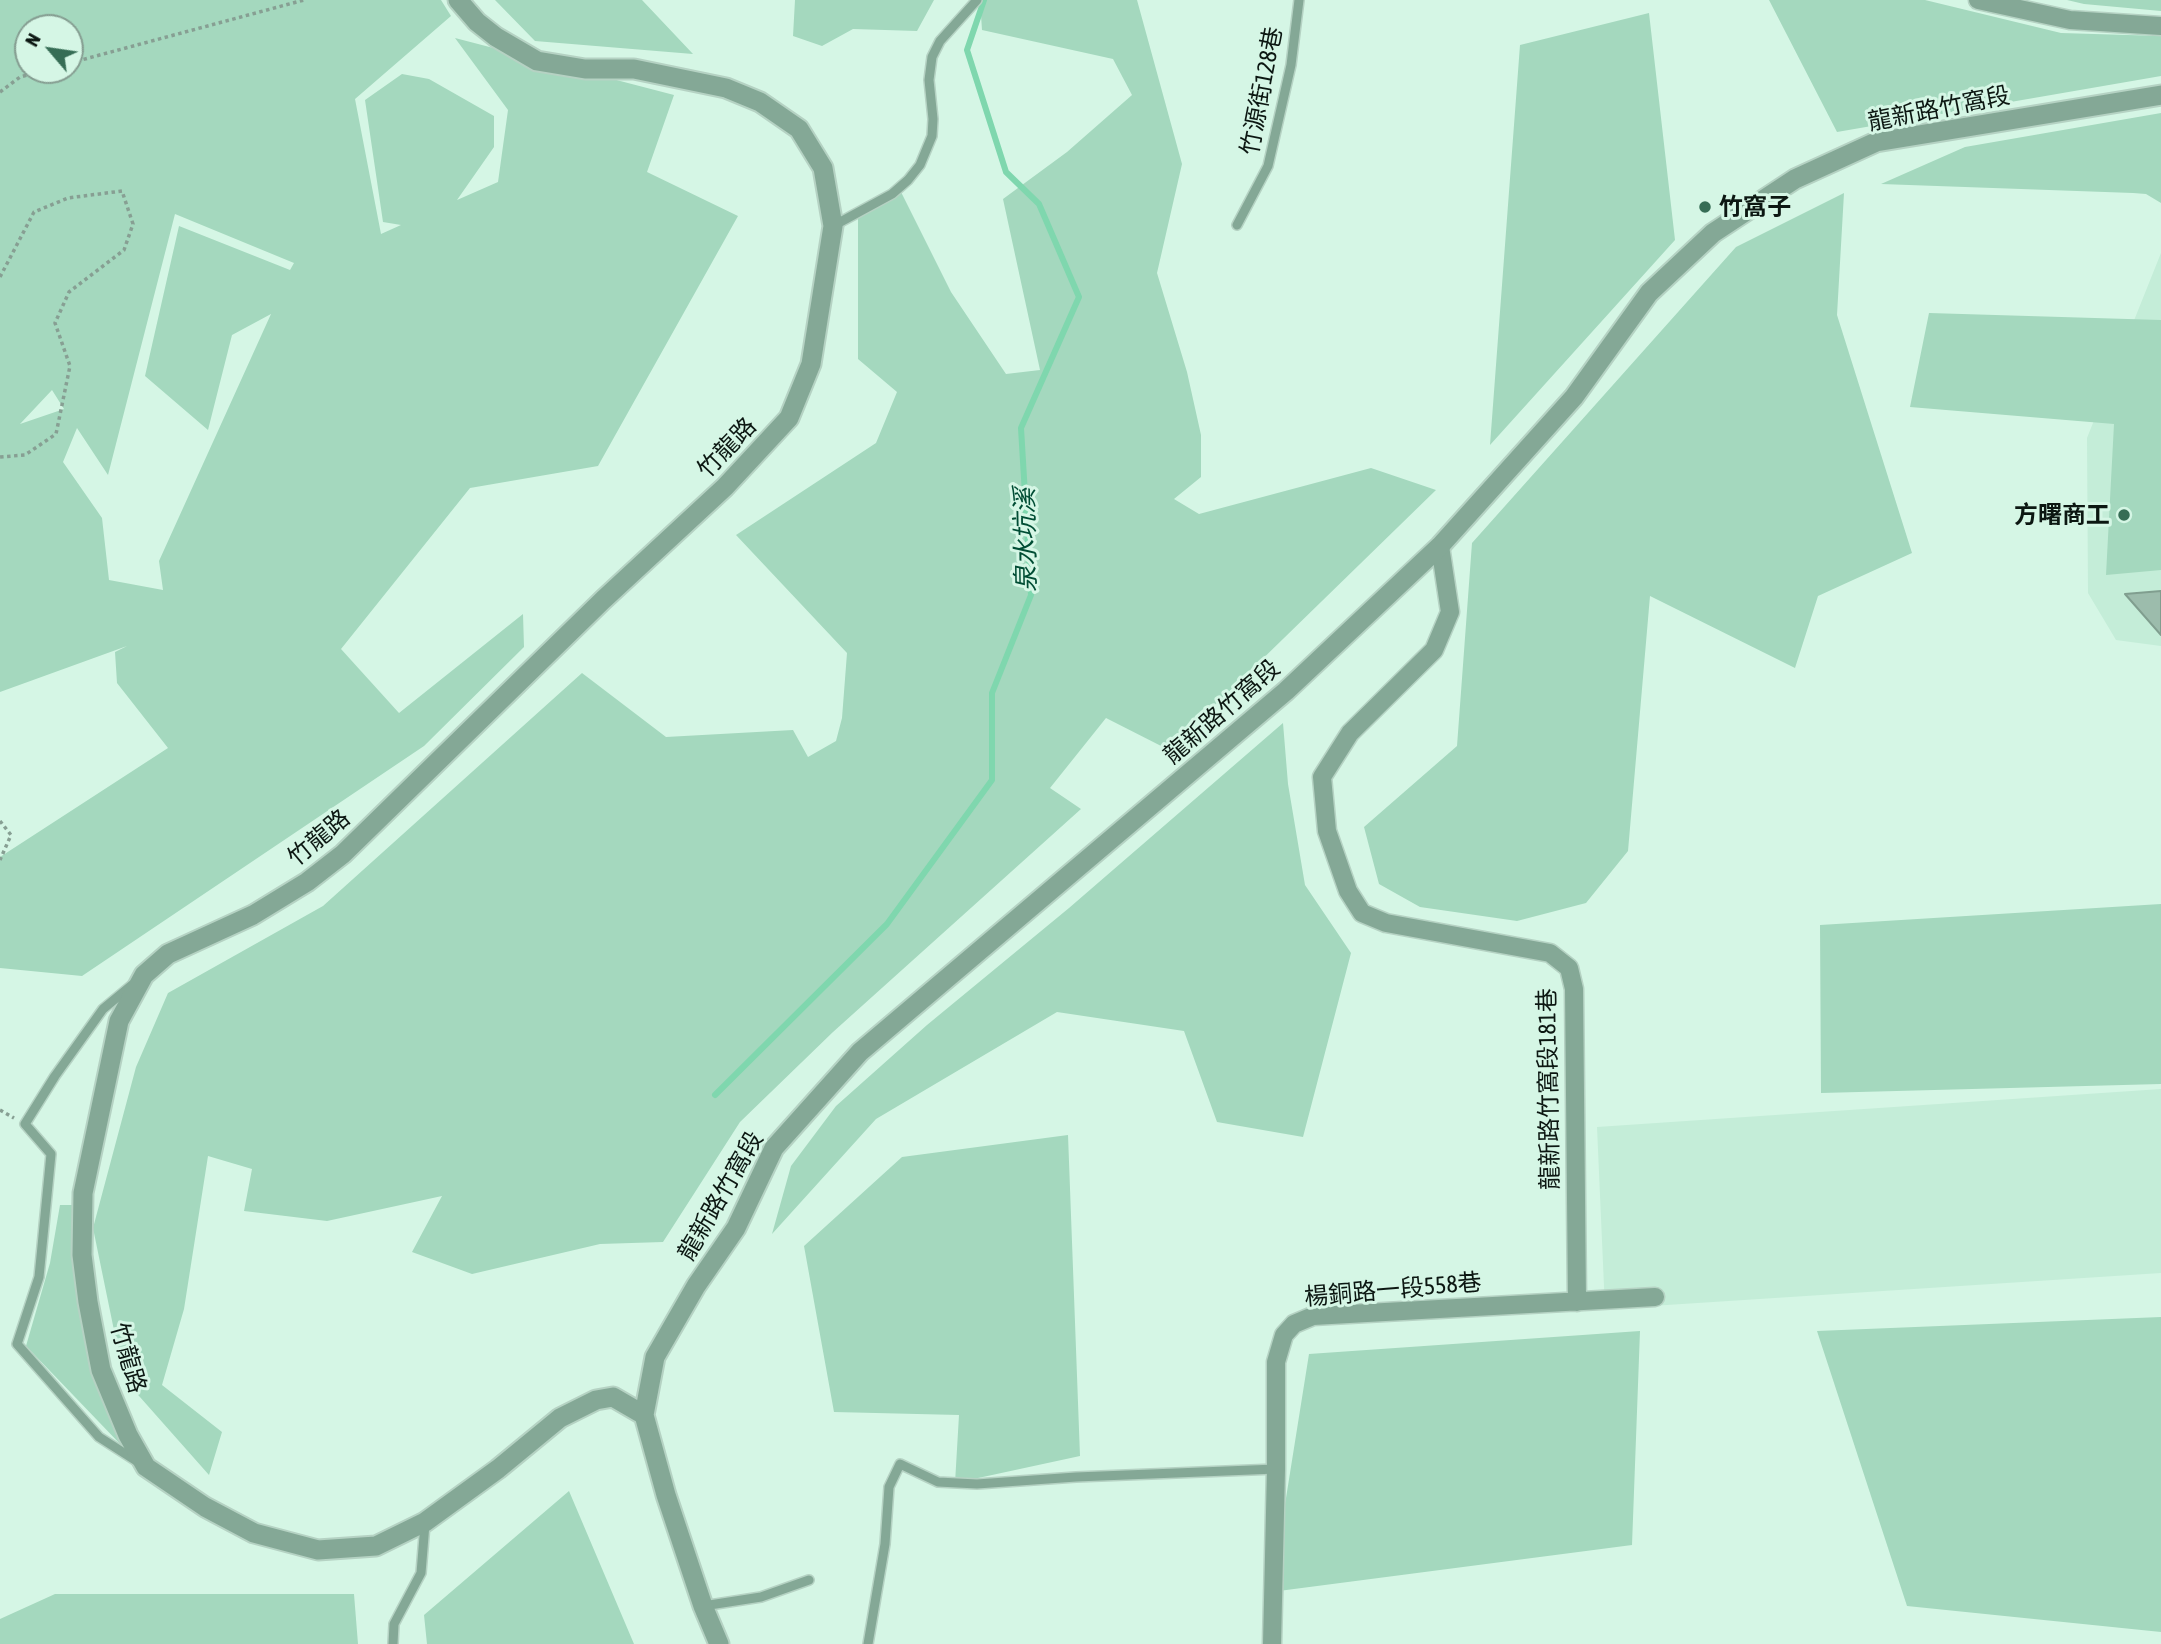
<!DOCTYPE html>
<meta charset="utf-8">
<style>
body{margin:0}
#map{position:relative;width:2161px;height:1644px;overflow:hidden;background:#d5f6e5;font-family:"Asap Condensed",sans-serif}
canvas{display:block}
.north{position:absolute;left:14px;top:14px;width:70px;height:70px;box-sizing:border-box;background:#d5f6e5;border:2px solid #859d91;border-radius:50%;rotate:299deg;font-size:19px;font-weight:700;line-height:28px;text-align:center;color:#0c1712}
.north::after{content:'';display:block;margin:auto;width:24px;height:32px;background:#366d55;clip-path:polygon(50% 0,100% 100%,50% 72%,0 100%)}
</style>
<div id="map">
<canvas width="2161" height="1644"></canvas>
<div class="north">N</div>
</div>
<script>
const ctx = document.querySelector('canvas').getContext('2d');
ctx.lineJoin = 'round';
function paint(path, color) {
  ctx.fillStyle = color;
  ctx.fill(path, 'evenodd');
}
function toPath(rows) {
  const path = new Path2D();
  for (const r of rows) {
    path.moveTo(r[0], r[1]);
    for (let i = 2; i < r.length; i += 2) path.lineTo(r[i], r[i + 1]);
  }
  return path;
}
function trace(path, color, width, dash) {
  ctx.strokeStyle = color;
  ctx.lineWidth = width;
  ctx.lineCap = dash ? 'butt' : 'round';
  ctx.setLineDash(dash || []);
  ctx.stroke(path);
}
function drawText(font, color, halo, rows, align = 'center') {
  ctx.font = font + ' "Asap Condensed","Noto Sans TC",sans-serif';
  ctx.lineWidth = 6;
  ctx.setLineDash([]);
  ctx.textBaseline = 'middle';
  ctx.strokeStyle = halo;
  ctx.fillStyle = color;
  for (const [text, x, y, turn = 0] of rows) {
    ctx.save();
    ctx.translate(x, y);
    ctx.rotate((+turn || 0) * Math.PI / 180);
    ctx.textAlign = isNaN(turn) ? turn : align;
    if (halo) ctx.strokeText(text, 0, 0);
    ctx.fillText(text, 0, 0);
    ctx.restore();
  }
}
paint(toPath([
 [2161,253,2161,646,2116,640,2088,593,2087,438],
 [2161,1089,2161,1273,1605,1309,1597,1127]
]), '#c4edd8');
paint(toPath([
 [0,0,441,0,451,16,355,99,381,234,401,225,383,222,365,100,402,74,429,79,494,116,494,147,457,200,498,182,508,110,455,38,674,95,647,172,738,216,598,466,470,488,341,649,399,713,523,614,524,647,424,746,82,976,0,968,0,857,168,748,117,683,115,652,127,646,0,692],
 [28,28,70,28,70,70,28,70],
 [175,214,294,263,290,270,179,226,145,376,208,430,232,335,271,314,159,561,163,590,109,580,102,518,63,462,77,428,108,475],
 [52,390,64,409,20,424],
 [495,0,642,0,693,54,535,41],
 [795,0,934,0,917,31,853,29,822,46,793,36],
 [980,0,1137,0,1182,164,1157,273,1187,372,1201,435,1201,477,1174,499,1199,514,1371,468,1436,490,1169,750,1106,718,1050,788,1081,809,833,1032,740,1122,663,1242,600,1244,472,1274,412,1252,442,1196,327,1221,244,1211,252,1169,208,1156,184,1309,162,1385,222,1432,209,1475,124,1379,93,1228,136,1067,168,993,323,906,582,673,666,737,793,730,808,757,836,741,842,718,847,653,736,535,876,443,897,392,858,359,858,210,898,186,951,292,1006,374,1040,370,1003,199,1067,152,1132,95,1113,59,982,30],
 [1769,0,1925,0,2061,33,2161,36,2161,76,1837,132],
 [2067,0,2161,0,2161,11,2084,4],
 [1649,13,1675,240,1490,445,1520,45],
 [2161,113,2161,203,2146,194,2133,193,1881,184,1965,147],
 [1844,193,1837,315,1912,553,1818,596,1795,668,1650,596,1628,851,1586,903,1517,921,1420,907,1379,884,1364,827,1457,746,1472,543,1736,247],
 [1929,313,2161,320,2161,570,2106,575,2114,424,1910,407],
 [1283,723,1288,784,1305,885,1351,953,1303,1137,1217,1122,1184,1031,1057,1012,876,1119,772,1234,791,1166,836,1106,927,1025,1069,908],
 [2161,904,2161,1084,1821,1093,1820,925],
 [1068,1135,1080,1456,955,1483,959,1415,834,1412,804,1246,902,1157],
 [60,1205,75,1205,85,1333,122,1446,26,1346,50,1263],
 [2161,1317,2161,1632,1907,1606,1817,1331],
 [1640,1331,1632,1545,1271,1592,1309,1354],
 [569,1491,634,1644,427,1644,424,1615],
 [55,1594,354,1594,358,1644,0,1644,0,1619]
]), '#a4d8be');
trace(toPath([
 [715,1095,887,924,992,780,992,693,1031,595,1021,428,1079,297,1039,204,1006,172,967,50,984,0]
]), '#7fd7ae', 6);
const building = toPath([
 [2161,591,2161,635,2125,594,2161,591]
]);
paint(building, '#9cbcac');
trace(building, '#809e8f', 2);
const service = toPath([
 [1237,225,1268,166,1291,65,1299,0],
 [833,226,892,194,908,180,920,165,932,136,933,119,929,80,932,57,940,41,977,0],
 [132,985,103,1009,55,1076,25,1124,51,1154,39,1277,17,1344,99,1437,138,1462],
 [703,1606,761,1597,809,1580],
 [393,1644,394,1624,421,1573,425,1524],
 [868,1644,885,1544,889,1487,900,1464,938,1482,977,1484,1076,1477,1276,1469]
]);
const minor = toPath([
 [1978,0,2070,20,2161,26],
 [1440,546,1450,612,1434,650,1350,733,1322,777,1327,831,1348,891,1362,913,1386,923,1550,953,1569,968,1574,989,1577,1302],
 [1272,1644,1276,1469,1276,1362,1284,1335,1294,1324,1313,1316,1655,1297]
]);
const tertiary = toPath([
 [458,0,477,22,496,37,537,61,585,69,634,69,726,88,760,102,799,129,823,168,833,226,811,364,789,418,725,487,603,600,343,854,307,882,253,915,168,954,144,975,119,1021,83,1193,82,1255,88,1302,101,1370,128,1435,146,1467,205,1507,254,1533,318,1550,376,1546,425,1522,498,1469,560,1418,596,1400,613,1397,644,1415],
 [719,1644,703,1606,666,1495,644,1415,655,1357,696,1286,736,1228,774,1148,860,1052,1286,691,1440,546,1574,397,1649,293,1713,233,1795,179,1876,142,2161,95]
]);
trace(service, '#b5d2c3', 12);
trace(minor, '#b5d2c3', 21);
trace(tertiary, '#b5d2c3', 23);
trace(toPath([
 [70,63,304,0],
 [0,92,20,77,45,70],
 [0,277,34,212,68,198,122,191,133,224,124,250,69,292,55,323,70,366,56,434,25,455,0,457],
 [0,821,11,835,0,860],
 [0,1110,14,1118]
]), '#879f93', 3.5, [3.5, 3.5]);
trace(service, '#84a896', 9);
trace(minor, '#84a896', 18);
trace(tertiary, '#84a896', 19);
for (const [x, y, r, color] of [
 [1705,207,7,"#366d55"],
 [2124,515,7,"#366d55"]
]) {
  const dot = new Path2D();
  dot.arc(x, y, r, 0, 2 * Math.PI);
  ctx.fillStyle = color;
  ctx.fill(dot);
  trace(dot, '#d5f6e5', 2.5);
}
drawText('24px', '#0c1712', '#d5f6e5', [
 ["竹源街128巷",1262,91,-79],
 ["龍新路竹窩段",1939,109,-11],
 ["竹龍路",727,448,-46],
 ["龍新路竹窩段",1222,712,-41],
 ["竹龍路",319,838,-40],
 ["龍新路竹窩段181巷",1549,1089,-91],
 ["龍新路竹窩段",721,1196,-60],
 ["楊銅路一段558巷",1393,1290,-5],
 ["竹龍路",128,1358,74]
]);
drawText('bold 24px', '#0c1712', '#d5f6e5', [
 ["竹窩子",1719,207],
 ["方曙商工",2110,515,"right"]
], 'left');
drawText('italic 26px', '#004d34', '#d5f6e5', [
 ["泉水坑溪",1026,540,-91]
]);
</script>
